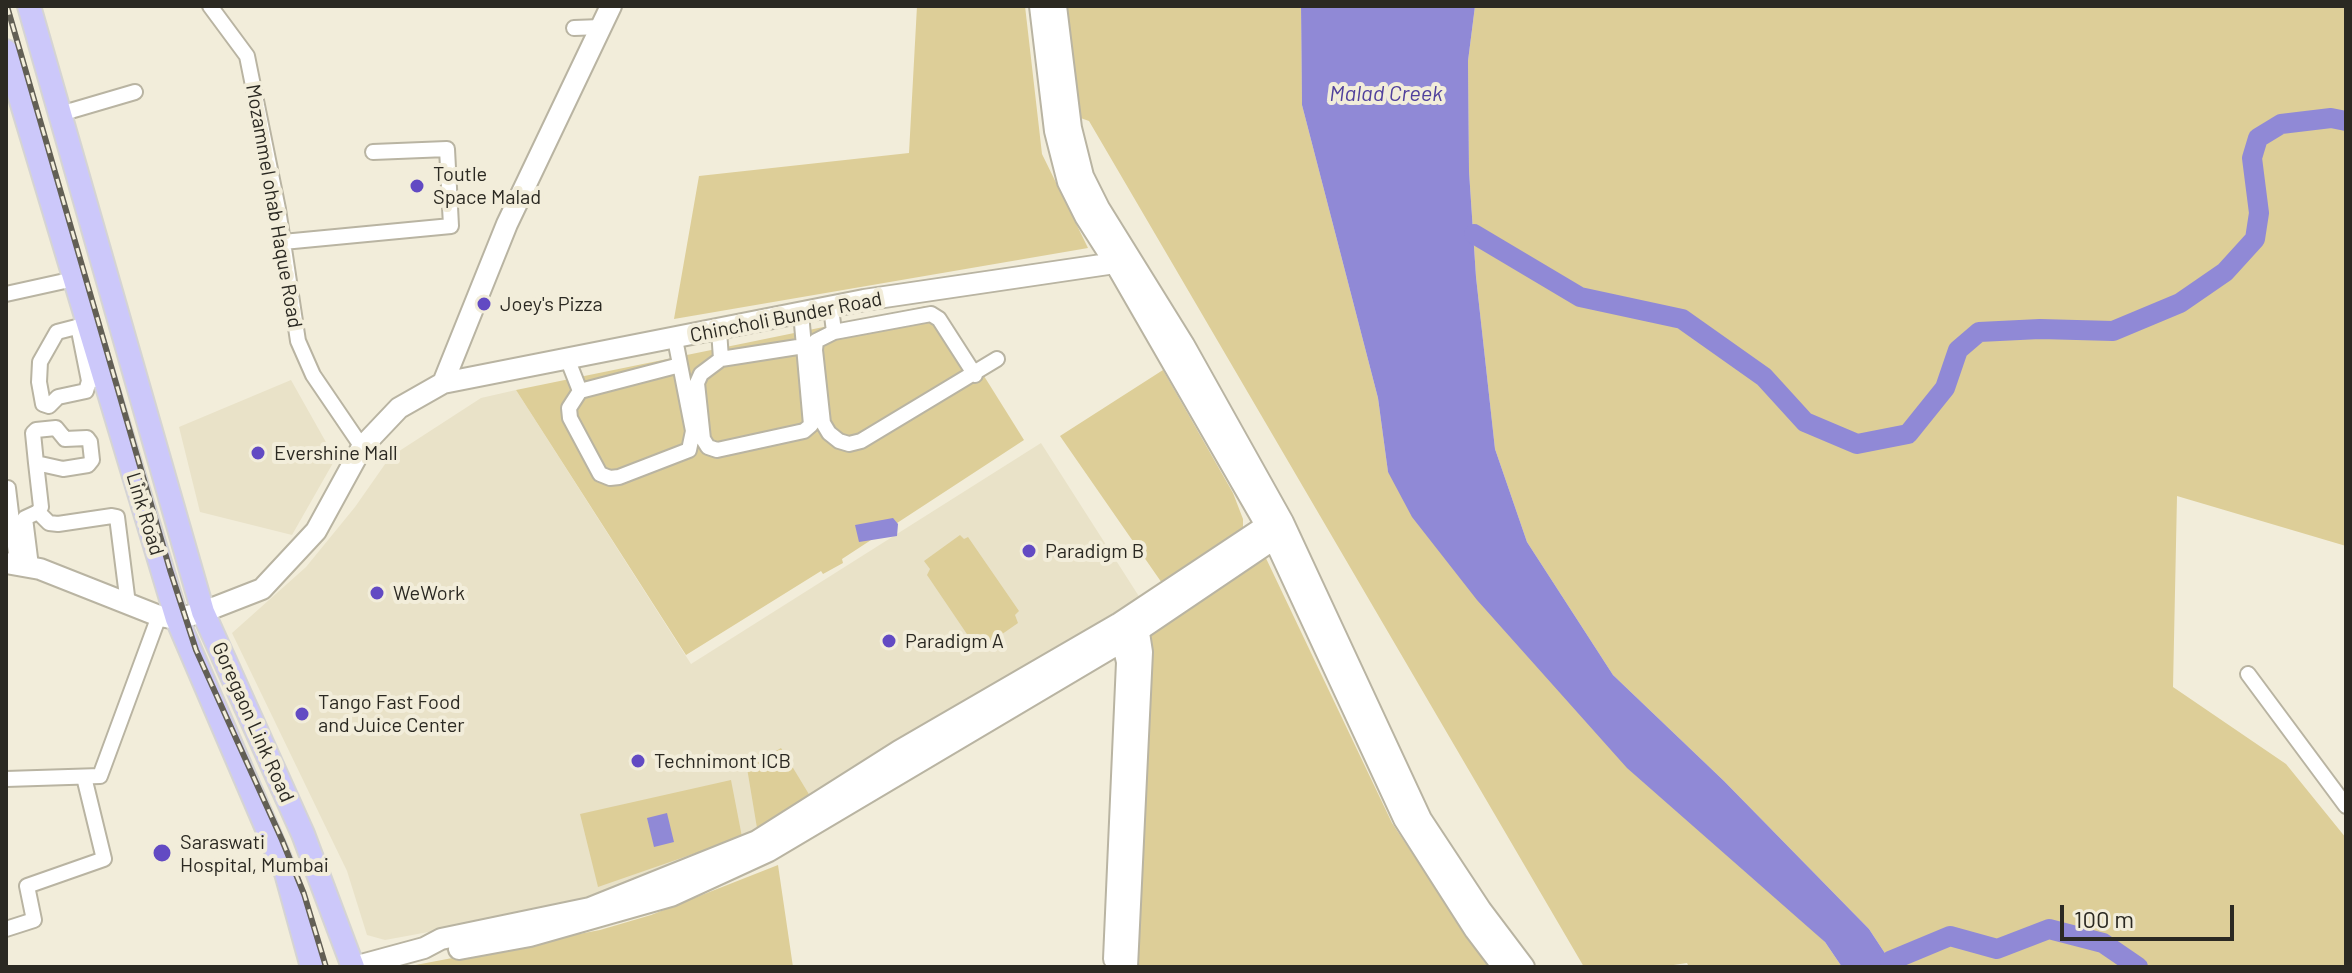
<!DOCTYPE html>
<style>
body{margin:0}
#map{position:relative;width:2352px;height:973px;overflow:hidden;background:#f2edda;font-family:Barlow,sans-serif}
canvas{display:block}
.frame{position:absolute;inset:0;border:8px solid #2b2922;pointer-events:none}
.scale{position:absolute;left:2060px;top:905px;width:174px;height:36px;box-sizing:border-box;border:4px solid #2b2922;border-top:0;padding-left:10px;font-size:24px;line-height:28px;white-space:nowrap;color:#2b2922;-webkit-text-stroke:6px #f2edda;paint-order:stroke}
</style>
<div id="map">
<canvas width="2352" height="973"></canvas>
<div class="frame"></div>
<div class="scale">100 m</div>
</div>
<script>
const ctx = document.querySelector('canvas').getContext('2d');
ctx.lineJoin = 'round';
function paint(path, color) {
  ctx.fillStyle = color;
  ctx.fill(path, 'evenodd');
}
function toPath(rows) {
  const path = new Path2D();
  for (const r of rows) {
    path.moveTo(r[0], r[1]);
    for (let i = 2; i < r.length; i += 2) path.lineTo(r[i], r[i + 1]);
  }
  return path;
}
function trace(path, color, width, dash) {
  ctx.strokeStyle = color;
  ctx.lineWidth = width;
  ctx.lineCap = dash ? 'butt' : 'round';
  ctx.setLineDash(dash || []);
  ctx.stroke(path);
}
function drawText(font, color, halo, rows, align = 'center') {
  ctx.font = font + ' Barlow,sans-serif';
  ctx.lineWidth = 8;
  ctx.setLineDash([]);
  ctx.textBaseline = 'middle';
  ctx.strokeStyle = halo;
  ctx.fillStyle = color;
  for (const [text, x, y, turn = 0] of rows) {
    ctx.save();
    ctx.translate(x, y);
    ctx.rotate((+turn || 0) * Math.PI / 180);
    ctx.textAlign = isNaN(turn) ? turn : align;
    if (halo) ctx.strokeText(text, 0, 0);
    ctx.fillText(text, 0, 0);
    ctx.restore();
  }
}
paint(toPath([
 [291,380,327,444,333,463,292,535,200,512,179,427],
 [516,390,691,664,1041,443,1140,598,749,836,581,904,385,940,367,935,347,871,232,633,306,567,355,507,390,457,481,398]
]), '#e9e2c8');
paint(toPath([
 [917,6,1025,6,1042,154,1088,248,674,319,699,176,909,153],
 [1065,6,1301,6,1302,105,1378,398,1388,472,1825,942,1842,967,1689,967,1687,963,1660,967,1584,967,1089,121,1075,116],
 [1475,6,2346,6,2346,546,2177,496,2173,687,2286,764,2346,838,2346,967,1894,967,1869,929,1724,781,1613,675,1527,542,1495,449,1476,277,1469,171,1468,61],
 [926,306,944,312,1024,440,842,559,843,563,823,574,821,571,686,655,516,390],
 [1163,370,1233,493,1243,519,1243,532,1164,586,1060,436],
 [960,535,964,539,968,537,1019,611,1015,615,1018,623,985,646,980,642,975,646,927,575,930,569,924,561],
 [1263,552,1392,823,1488,967,1136,967,1149,631],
 [781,748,810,796,757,828,747,768],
 [731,780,742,837,598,887,580,814],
 [778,865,793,967,405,967,600,930,651,915]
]), '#ddce98');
paint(toPath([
 [1301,6,1475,6,1468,61,1469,171,1476,277,1495,449,1527,542,1613,675,1724,781,1869,929,1894,967,1842,967,1825,942,1627,768,1477,600,1412,517,1388,472,1378,398,1302,105],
 [893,518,898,524,897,536,859,542,855,525],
 [667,813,674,842,654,847,647,818]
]), '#9089d6');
trace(toPath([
 [1474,234,1580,297,1682,319,1764,377,1805,422,1857,444,1908,434,1945,388,1958,350,1979,332,2040,329,2113,331,2180,303,2225,272,2255,239,2259,213,2252,158,2258,138,2281,124,2331,118,2346,121],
 [1890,961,1950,936,1997,949,2049,929,2103,943,2138,967]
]), '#9089d6', 20);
const street = toPath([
 [210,6,247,56,278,209,298,341,313,375,362,447],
 [574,28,601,27],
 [60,114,135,92],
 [283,242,451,226,447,149,373,152],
 [6,294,74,279],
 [831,307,834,332,816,341,815,350,823,423,829,433,839,441,849,444,861,441,997,359],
 [88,324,57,332,40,362,39,382,43,404,49,406,58,397,86,391,89,381,104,378],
 [78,326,89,381],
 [719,330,721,359,701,374,697,383,703,439,708,447,717,450,804,431,811,425,801,313],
 [834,332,931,314,939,319,975,375],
 [567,358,580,391,569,408,570,418,600,474,610,478,619,477,689,450,693,431,675,339],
 [721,359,804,346],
 [580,391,680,365],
 [8,488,17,563],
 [38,512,49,523,58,524,112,516,117,517,128,604],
 [31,566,25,518,38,512,41,507,36,463,33,433,36,430,56,428,65,439,87,438,90,442,92,460,88,465,63,469,36,463],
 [2248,674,2346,806],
 [6,779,100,776,159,616],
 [6,929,34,920,27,886,104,859,84,777]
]);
const secondary = toPath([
 [1040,6,1055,131,1068,182,1085,216,1115,263,1274,539,1404,819,1475,930,1503,967],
 [1056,6,1071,128,1083,176,1099,208,1184,345,1283,522,1421,819,1481,910,1524,967],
 [443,383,507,224,611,6],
 [6,563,40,569,159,616,177,619,203,612,262,589,316,531,362,447,399,408,443,383,864,300,1115,263,1129,258],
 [459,949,530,936,671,896,769,851,1123,641,1274,539,1279,529],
 [1114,959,1127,662,1119,628],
 [354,967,424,948,441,939,590,908,757,841,899,751,1118,624,1267,525,1279,523],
 [1127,967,1142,652,1137,620]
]);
const primary = toPath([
 [29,6,203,612,303,834,353,967],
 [6,51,177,619,286,873,312,967]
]);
trace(street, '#b9b4a2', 18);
trace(secondary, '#b9b4a2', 24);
trace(primary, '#d5d4d3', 26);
trace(street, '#fff', 14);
trace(secondary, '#fff', 20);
trace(primary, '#ccc8fa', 22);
const rail = toPath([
 [7,6,170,570,196,650,282,840,304,894,326,967]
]);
trace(rail, '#625f55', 6);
trace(rail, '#f2edda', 3, [9]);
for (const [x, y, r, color] of [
 [417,186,8,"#624ac3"],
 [484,304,8,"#624ac3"],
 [258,453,8,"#624ac3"],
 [1029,551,8,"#624ac3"],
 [377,593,8,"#624ac3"],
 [889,641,8,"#624ac3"],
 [302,714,8,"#624ac3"],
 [638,761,8,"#624ac3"],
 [162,853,10,"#624ac3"]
]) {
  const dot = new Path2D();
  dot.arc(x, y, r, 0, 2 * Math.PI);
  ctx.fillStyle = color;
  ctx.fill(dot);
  trace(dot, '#f2edda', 3);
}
drawText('20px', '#2b2922', '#f2edda', [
 ["Toutle",433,174],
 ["Space Malad",433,197],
 ["Joey's Pizza",500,304],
 ["Evershine Mall",274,453],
 ["Paradigm B",1045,551],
 ["WeWork",393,593],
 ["Paradigm A",905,641],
 ["Tango Fast Food",318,702],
 ["and Juice Center",318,725],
 ["Technimont ICB",654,761],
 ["Saraswati",180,842],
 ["Hospital, Mumbai",180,865]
], 'left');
drawText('20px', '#2b2922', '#f2edda', [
 ["Mozammel ohab Haque Road",274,206,80],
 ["Chincholi Bunder Road",786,317,-11],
 ["Link Road",145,514,73],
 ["Goregaon Link Road",253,722,66]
]);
drawText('italic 22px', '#50409c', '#f2edda', [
 ["Malad Creek",1386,94]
]);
</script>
